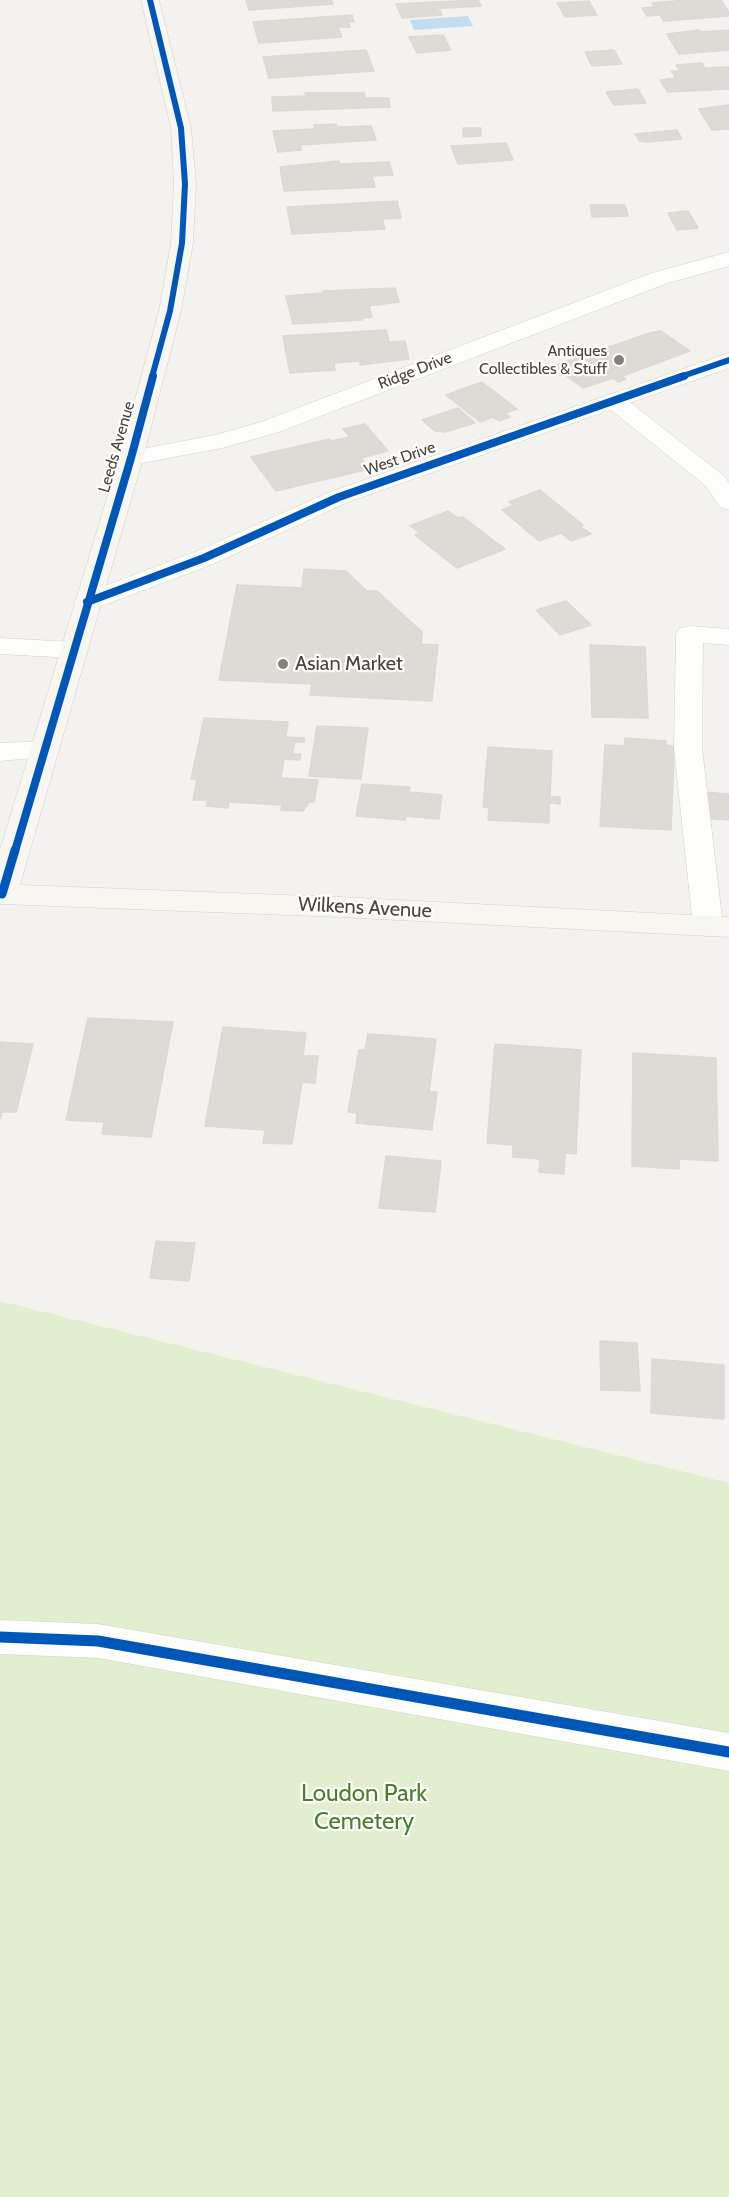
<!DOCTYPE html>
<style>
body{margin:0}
canvas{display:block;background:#f4f2ee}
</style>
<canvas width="729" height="2197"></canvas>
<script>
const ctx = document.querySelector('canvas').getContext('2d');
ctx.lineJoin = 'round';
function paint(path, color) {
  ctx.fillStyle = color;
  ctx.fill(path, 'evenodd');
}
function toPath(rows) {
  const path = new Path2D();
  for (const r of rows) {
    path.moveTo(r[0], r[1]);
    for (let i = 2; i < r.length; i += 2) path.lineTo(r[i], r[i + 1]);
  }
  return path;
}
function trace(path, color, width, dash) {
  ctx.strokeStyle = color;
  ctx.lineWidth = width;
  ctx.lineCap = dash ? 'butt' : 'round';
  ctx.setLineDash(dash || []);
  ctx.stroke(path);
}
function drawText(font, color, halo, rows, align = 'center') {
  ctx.font = font + ' Cabin,sans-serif';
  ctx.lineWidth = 4.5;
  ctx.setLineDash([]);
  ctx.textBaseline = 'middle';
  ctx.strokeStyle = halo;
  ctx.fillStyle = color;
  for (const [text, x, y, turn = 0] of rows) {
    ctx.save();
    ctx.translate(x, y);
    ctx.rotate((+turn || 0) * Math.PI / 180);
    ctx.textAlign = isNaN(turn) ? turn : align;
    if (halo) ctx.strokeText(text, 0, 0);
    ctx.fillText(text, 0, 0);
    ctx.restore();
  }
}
paint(toPath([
 [0,1301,729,1483,729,2197,0,2197]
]), '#e1eecf');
paint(toPath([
 [468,16,473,26,414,30,410,20]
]), '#c0ddf1');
const building = toPath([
 [246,0,331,0,333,4,249,10,246,0],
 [478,0,481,6,431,9,440,11,442,15,402,18,396,4,478,0],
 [688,0,721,0,729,12,729,16,664,21,660,15,647,16,642,8,655,7,652,3,688,0],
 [589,1,597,15,565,17,557,3,589,1],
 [352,15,354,22,348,22,350,27,338,27,342,37,259,43,253,22,352,15],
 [699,30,701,32,729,30,729,50,679,54,667,34,699,30],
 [443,35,451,50,417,53,409,37,443,35],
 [366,50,374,71,269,78,263,57,366,50],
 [614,50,622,64,592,66,585,52,614,50],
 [702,63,705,68,729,67,729,89,668,92,660,80,676,78,671,71,680,71,676,65,702,63],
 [638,89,646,103,614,105,606,92,638,89],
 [305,93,364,93,365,98,389,98,390,107,273,111,272,97,306,96,305,93],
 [729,105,729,129,712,130,699,109,729,105],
 [336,124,337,127,371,126,376,140,300,145,301,150,278,152,273,131,315,129,314,125,336,124],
 [463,128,481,128,481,136,463,137,463,128],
 [677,130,682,139,647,142,639,141,635,134,677,130],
 [506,143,513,160,458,164,451,146,506,143],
 [339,161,340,164,389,162,393,175,372,176,375,187,284,191,280,167,339,161],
 [397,201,401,218,382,219,385,229,292,234,287,207,397,201],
 [590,205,625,205,628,216,592,217,590,205],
 [688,211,698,228,677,230,668,213,688,211],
 [395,288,399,302,369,306,372,317,362,318,362,320,293,324,286,296,323,293,323,291,395,288],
 [386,330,389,342,405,341,409,359,360,365,360,361,334,363,335,370,290,373,283,336,386,330],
 [661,331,690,351,622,376,626,379,618,382,613,378,583,388,553,366,653,332,661,331],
 [482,382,517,409,505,413,510,417,499,421,493,417,480,422,446,395,482,382],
 [458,408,475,423,445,432,435,431,422,420,458,408],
 [365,424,388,451,361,458,368,467,362,468,365,470,276,491,251,457,330,439,332,441,350,437,343,429,365,424],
 [540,490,583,525,580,526,591,534,571,541,561,533,539,541,502,510,514,505,509,502,540,490],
 [448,511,458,518,463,517,505,549,457,568,415,535,420,533,410,526,448,511],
 [304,569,346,571,367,591,377,591,422,632,421,644,438,645,432,701,310,695,312,684,219,680,237,585,302,588,304,569],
 [566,601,591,625,560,635,536,610,566,601],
 [590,645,645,647,648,718,592,717,590,645],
 [204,718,288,722,286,737,304,738,304,742,295,742,292,754,301,754,300,760,284,759,281,778,318,780,314,802,309,802,303,811,281,810,282,805,229,802,228,808,206,806,207,800,193,800,197,779,191,779,204,718],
 [317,726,368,728,361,779,309,776,317,726],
 [625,738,666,741,666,745,680,748,679,756,674,756,671,830,600,826,605,745,624,746,625,738],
 [488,747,552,751,550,797,560,797,560,804,549,803,549,823,488,820,489,807,483,807,488,747],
 [362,784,410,787,409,792,442,795,439,819,406,816,405,820,356,816,362,784],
 [702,792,729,794,729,820,702,818,702,792],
 [88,1018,173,1022,151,1137,102,1134,104,1122,66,1120,88,1018],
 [223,1027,306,1033,303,1056,318,1056,315,1083,302,1082,292,1144,263,1143,265,1130,205,1126,223,1027],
 [368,1034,436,1039,429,1092,437,1092,432,1130,356,1123,357,1113,348,1112,359,1050,365,1050,368,1034],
 [0,1042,33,1044,16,1112,2,1112,0,1119,0,1042],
 [495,1044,581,1050,576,1154,565,1153,564,1174,539,1172,540,1159,513,1157,513,1145,487,1143,495,1044],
 [633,1053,716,1058,718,1161,679,1159,679,1169,632,1166,633,1053],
 [386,1156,441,1161,435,1212,379,1208,386,1156],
 [156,1241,195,1243,189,1281,150,1278,156,1241],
 [600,1341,637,1343,640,1391,601,1390,600,1341],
 [652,1359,724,1365,724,1419,651,1413,652,1359]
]);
paint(building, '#dedbd6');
trace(building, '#dcd9d4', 1.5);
const lane = toPath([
 [614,394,622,396,724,476,729,483,729,510,720,507,706,486,606,406,602,401,606,396,614,394],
 [690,626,729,629,729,645,703,643,702,748,723,926,719,933,708,936,697,933,693,926,674,748,676,634,680,628,690,626],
 [0,638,74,642,84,644,88,650,84,656,74,658,0,654,0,638],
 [45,741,55,744,59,750,55,756,0,761,0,743,45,741]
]);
const street = toPath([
 [729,252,729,266,668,283,279,432,222,448,131,465,122,463,119,458,122,453,219,434,261,422,652,273,729,252],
 [729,353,729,368,348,502,213,564,96,608,87,610,78,608,74,602,78,596,195,552,330,492,729,353],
 [0,1620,98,1624,729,1733,729,1771,98,1658,0,1654,0,1620]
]);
const secondary = toPath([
 [141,0,159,0,191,128,196,184,193,243,181,311,143,458,20,885,339,897,729,917,729,937,339,917,0,904,0,850,119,458,159,311,171,243,174,184,171,128,141,0]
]);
trace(lane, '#d2d0cb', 1);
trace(street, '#d2d0cb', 1);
trace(secondary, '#d3cfc5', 1);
paint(lane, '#fdfdfc');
paint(street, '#fdfdfc');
paint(secondary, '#f7f6f1');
trace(toPath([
 [150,0,181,128,185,184,182,243,170,311,152,377],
 [680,377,729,360]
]), '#0057b8', 6);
trace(toPath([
 [87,602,204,558,339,497,684,376],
 [15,851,131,458,153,376]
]), '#0057b8', 8);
trace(toPath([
 [2,894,15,850]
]), '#0057b8', 9);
trace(toPath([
 [0,1637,98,1641,729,1752]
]), '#0057b8', 11);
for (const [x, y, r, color] of [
 [619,360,6,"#868178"],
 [283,664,6,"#868178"]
]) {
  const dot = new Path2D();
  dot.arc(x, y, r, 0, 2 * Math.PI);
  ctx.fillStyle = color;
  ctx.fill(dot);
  trace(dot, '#fff', 2);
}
drawText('16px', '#4b4439', '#fff', [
 ["Antiques",607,351],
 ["Collectibles & Stuff",607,369]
], 'right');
drawText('16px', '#4b4439', '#fff', [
 ["Ridge Drive",415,371,-21],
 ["Leeds Avenue",117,447,-74],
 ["West Drive",400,459,-19]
]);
drawText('20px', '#4b4439', '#fff', [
 ["Asian Market",295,664]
], 'left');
drawText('20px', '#4b4439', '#fff', [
 ["Wilkens Avenue",365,908,3]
]);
drawText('24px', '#4a7f2a', '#fff', [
 ["Loudon Park",364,1794],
 ["Cemetery",364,1822]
]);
</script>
